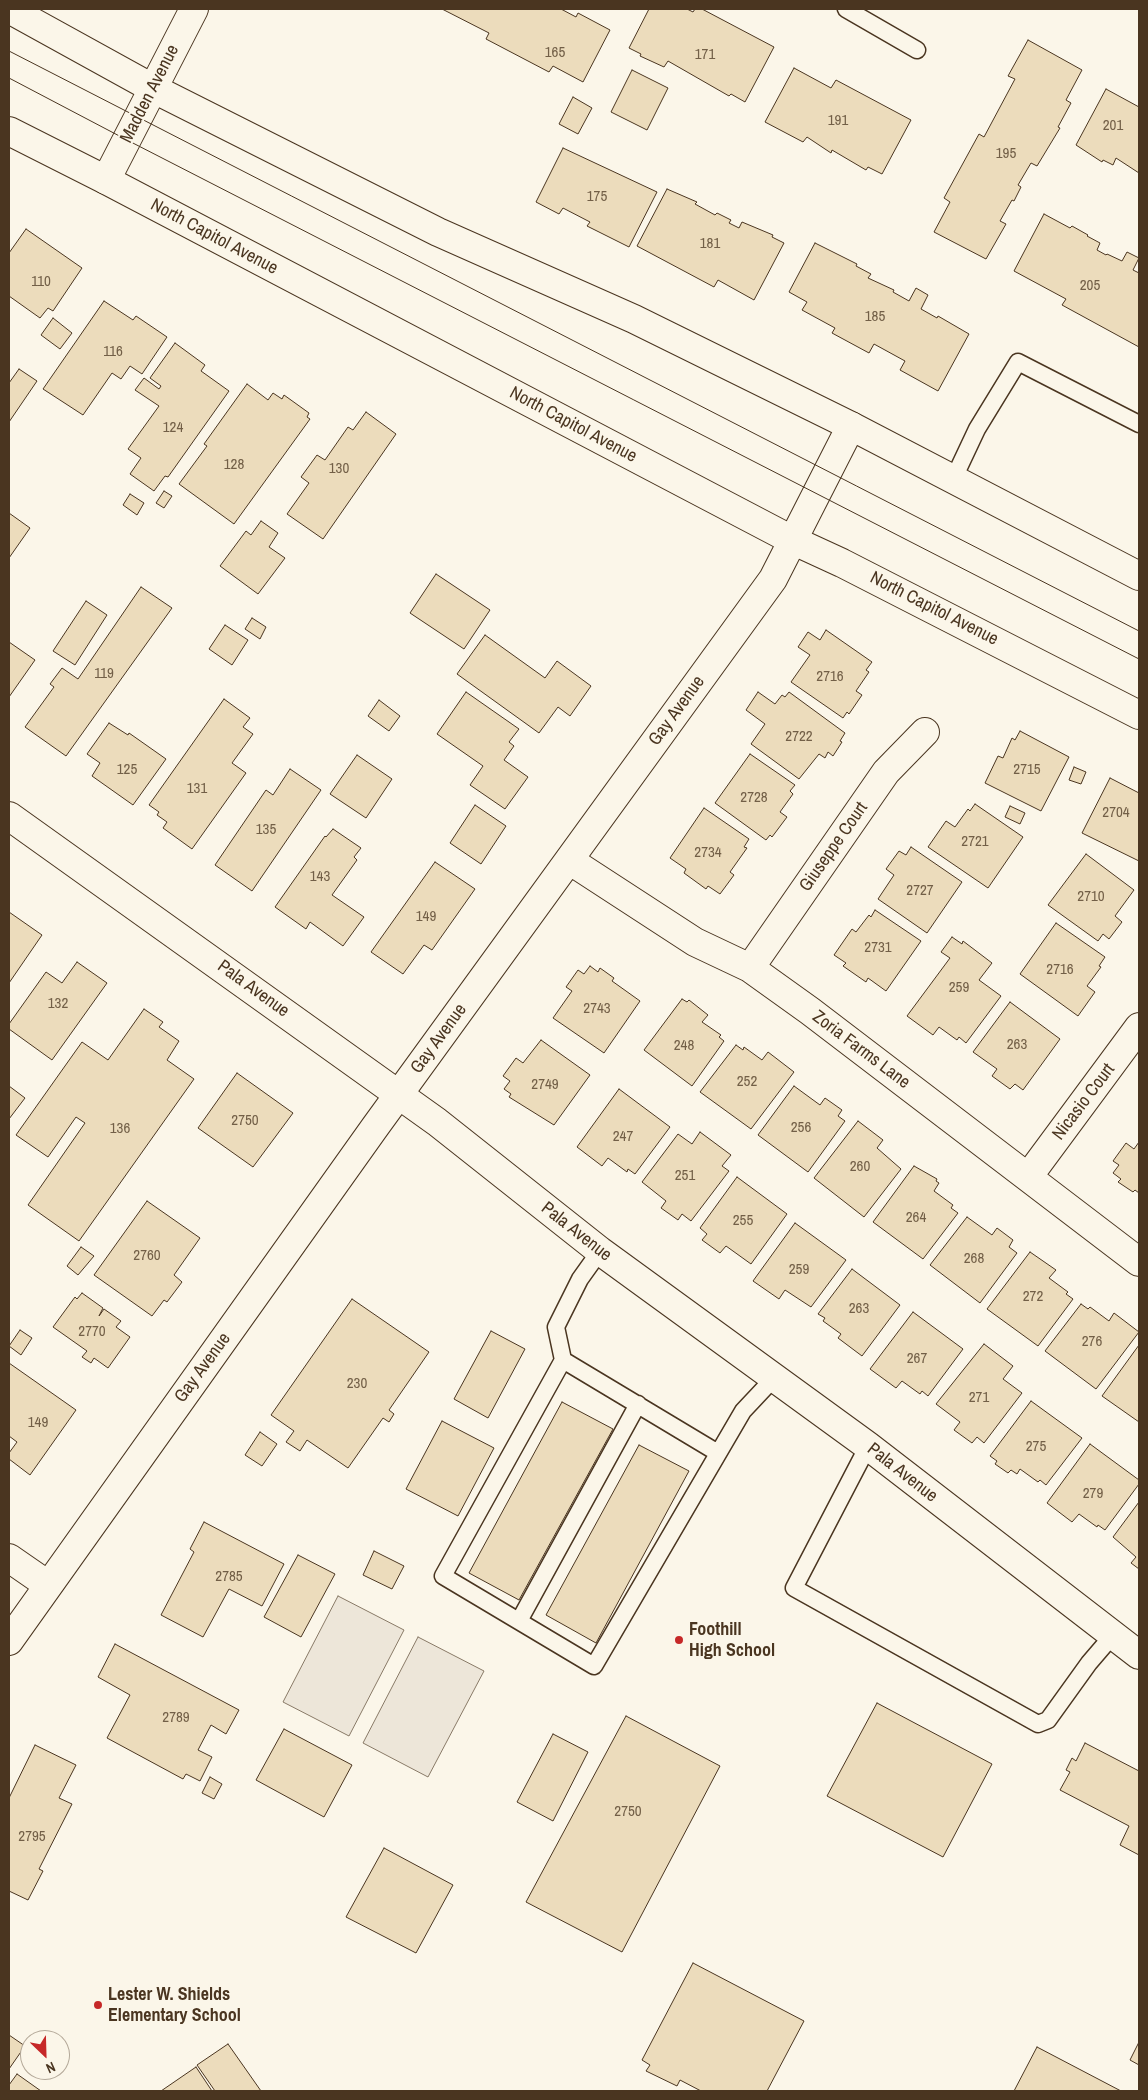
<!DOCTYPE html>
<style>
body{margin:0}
#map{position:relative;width:1148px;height:2100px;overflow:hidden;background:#fbf6e9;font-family:"Archivo Narrow",sans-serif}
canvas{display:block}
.frame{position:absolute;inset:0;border:10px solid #4a3520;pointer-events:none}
.north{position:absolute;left:20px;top:2030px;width:50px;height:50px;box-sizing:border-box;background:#fbf6e9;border:1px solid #b4a999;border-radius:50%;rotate:156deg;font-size:14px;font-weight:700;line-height:20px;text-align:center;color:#4a3520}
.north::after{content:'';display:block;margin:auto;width:18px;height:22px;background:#c62828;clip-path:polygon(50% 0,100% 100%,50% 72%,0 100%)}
</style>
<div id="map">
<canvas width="1148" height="2100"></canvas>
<div class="frame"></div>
<div class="north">N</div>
</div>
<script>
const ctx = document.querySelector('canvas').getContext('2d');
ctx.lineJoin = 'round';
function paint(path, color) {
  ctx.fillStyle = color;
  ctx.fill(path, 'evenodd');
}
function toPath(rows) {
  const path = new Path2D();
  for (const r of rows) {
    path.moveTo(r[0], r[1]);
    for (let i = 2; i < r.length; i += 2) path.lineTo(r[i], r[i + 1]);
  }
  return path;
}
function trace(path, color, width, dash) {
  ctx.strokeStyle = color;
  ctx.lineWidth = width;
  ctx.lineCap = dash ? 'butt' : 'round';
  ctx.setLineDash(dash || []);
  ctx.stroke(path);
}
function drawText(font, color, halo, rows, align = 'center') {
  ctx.font = font + ' "Archivo Narrow",sans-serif';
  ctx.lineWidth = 4;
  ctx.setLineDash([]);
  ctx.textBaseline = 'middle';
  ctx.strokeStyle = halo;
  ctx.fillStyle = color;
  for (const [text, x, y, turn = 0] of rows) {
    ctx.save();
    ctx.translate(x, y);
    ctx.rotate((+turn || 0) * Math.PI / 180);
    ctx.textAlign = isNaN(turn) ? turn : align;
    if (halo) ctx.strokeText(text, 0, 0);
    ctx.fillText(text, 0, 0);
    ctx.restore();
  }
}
const green = toPath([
 [338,1596,404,1630,349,1736,283,1702,338,1596],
 [418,1637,484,1671,428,1777,363,1743,418,1637]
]);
paint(green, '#ede6d9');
trace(green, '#887966', 1);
const building = toPath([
 [442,9,561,9,576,17,578,13,610,30,583,82,553,66,549,72,486,39,489,33,442,9],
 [649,9,687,9,693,12,695,9,702,9,774,47,745,102,731,94,729,96,668,61,664,67,640,56,641,54,629,48,649,9],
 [1028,40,1082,70,1066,100,1071,103,1058,127,1060,128,1037,166,1031,163,1018,185,1021,187,1014,201,1012,200,1000,221,1006,224,986,259,934,232,950,202,944,198,979,134,984,137,1015,79,1008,76,1028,40],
 [794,68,831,88,836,80,911,120,882,174,868,167,866,170,832,150,831,153,807,137,803,142,765,122,794,68],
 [632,70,668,88,647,130,611,112,632,70],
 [1106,89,1139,107,1139,173,1116,158,1113,165,1103,160,1102,162,1076,145,1106,89],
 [573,97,592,108,578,134,559,124,573,97],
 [563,148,657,192,629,247,587,226,590,222,563,208,559,214,536,202,563,148],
 [667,189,697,202,695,204,715,215,717,213,731,220,729,223,739,228,742,222,773,235,772,237,784,243,754,300,718,280,714,287,637,246,667,189],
 [1044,214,1070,228,1072,226,1088,235,1087,236,1100,243,1097,250,1106,255,1107,254,1122,261,1127,252,1139,258,1133,270,1139,273,1139,347,1062,305,1066,299,1014,271,1044,214],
 [26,229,82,268,53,311,48,308,40,318,9,296,9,253,26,229],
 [815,243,857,264,856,266,871,274,868,278,894,290,893,292,909,301,916,288,928,295,921,309,937,318,938,316,969,334,938,391,900,370,905,361,874,344,869,353,832,333,835,328,802,310,807,302,789,292,815,243],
 [104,301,133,320,136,316,167,337,142,374,130,366,121,379,112,373,83,415,43,389,104,301],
 [53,318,72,333,60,349,41,335,53,318],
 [175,343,205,365,201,371,229,391,168,477,165,476,154,491,130,474,141,458,128,449,159,406,135,390,144,378,159,389,161,386,150,378,175,343],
 [19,369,37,381,9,422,9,383,19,369],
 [247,384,268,400,273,393,282,399,284,395,309,413,307,417,310,419,234,524,179,484,207,446,204,444,247,384],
 [366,412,396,434,323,539,287,514,309,483,301,477,317,455,325,460,348,427,353,430,366,412],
 [164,491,172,496,164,508,156,503,164,491],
 [130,494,144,503,137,515,123,505,130,494],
 [9,513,30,528,9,558,9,513],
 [261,521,278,533,269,547,285,558,258,594,220,566,246,531,251,535,261,521],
 [436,574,490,610,464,649,410,613,436,574],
 [141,587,172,608,66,756,25,727,54,687,50,684,62,668,78,679,141,587],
 [86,601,107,615,75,665,53,651,86,601],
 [252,618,266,627,260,639,245,629,252,618],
 [225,625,248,640,232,665,209,649,225,625],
 [826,630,872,662,866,670,869,672,856,691,862,695,849,714,847,712,843,718,791,682,810,655,798,647,808,632,820,640,826,630],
 [485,635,545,678,557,661,591,686,570,716,558,707,539,733,457,674,485,635],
 [9,642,35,660,9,697,9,642],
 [466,692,519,729,509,742,514,746,504,760,528,777,505,809,470,785,483,766,437,734,466,692],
 [758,692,775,704,782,695,785,697,789,692,845,733,840,741,842,742,833,756,828,752,825,758,819,754,799,779,751,744,765,724,746,710,758,692],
 [224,699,250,718,243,727,253,734,232,763,246,773,192,849,163,828,167,822,157,815,159,812,149,805,224,699],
 [379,700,400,716,389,731,368,716,379,700],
 [109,723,128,735,129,733,166,759,133,805,92,776,100,763,87,754,109,723],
 [1020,731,1069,757,1041,811,985,783,998,756,1003,758,1012,738,1015,740,1020,731],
 [750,754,795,785,790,791,793,794,780,812,787,817,772,837,770,835,766,840,715,803,750,754],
 [357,755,392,779,366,818,330,794,357,755],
 [1074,767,1086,772,1081,784,1069,780,1074,767],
 [290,769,321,790,252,891,215,865,266,790,273,795,290,769],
 [1110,778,1139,793,1139,861,1082,833,1110,778],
 [975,804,1023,837,988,888,928,847,946,821,955,827,968,809,970,811,975,804],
 [475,805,506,826,481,864,450,843,475,805],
 [1010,806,1025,813,1020,824,1005,817,1010,806],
 [704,808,749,839,744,847,747,848,730,872,734,875,720,894,708,886,706,889,684,873,686,869,670,858,704,808],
 [333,829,361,848,354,857,357,860,332,895,364,917,343,946,310,922,306,929,275,907,325,836,326,837,333,829],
 [911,847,962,882,927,933,878,899,894,875,886,869,899,851,906,855,911,847],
 [1086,854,1134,890,1115,916,1122,922,1109,939,1103,934,1098,941,1048,905,1086,854],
 [435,862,475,889,432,950,424,945,403,974,371,952,435,862],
 [875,910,921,941,886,991,868,978,866,982,843,966,846,963,834,955,852,929,856,932,869,915,871,917,875,910],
 [9,912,42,935,9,983,9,912],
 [1056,923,1105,957,1099,966,1101,967,1087,986,1095,992,1078,1016,1020,974,1056,923],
 [952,937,962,944,963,941,992,963,979,980,1001,996,966,1043,959,1037,957,1040,939,1027,933,1035,907,1016,950,958,941,952,952,937],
 [77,962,107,983,52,1060,9,1029,9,1024,46,972,62,983,77,962],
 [590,966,598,972,600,968,614,978,612,981,640,1001,604,1053,553,1018,572,991,566,987,578,970,584,974,590,966],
 [682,999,687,1002,689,1000,708,1015,702,1022,721,1035,719,1037,724,1041,692,1086,644,1050,682,999],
 [1010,1002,1060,1039,1023,1090,1015,1084,1010,1089,992,1076,997,1069,973,1052,1010,1002],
 [144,1009,163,1022,159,1027,179,1041,167,1060,194,1079,79,1241,28,1205,85,1123,76,1117,48,1157,16,1135,82,1042,108,1060,144,1009],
 [541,1040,590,1075,554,1125,509,1097,511,1094,504,1089,510,1081,503,1076,516,1058,523,1063,541,1040],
 [736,1045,743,1050,744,1047,762,1060,768,1052,794,1072,751,1129,700,1092,736,1045],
 [237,1073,293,1113,253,1167,198,1128,237,1073],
 [9,1086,25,1098,9,1119,9,1086],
 [794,1086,820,1105,825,1098,842,1110,838,1116,845,1121,808,1172,758,1135,794,1086],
 [619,1089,670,1127,635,1174,628,1169,627,1172,608,1158,602,1166,577,1147,619,1089],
 [858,1121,883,1140,877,1148,901,1169,864,1217,814,1178,858,1121],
 [700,1132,731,1155,722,1166,729,1171,691,1221,682,1214,678,1220,661,1208,666,1201,642,1182,678,1134,692,1144,700,1132],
 [1139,1142,1139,1193,1135,1190,1133,1192,1118,1182,1121,1179,1113,1173,1119,1165,1113,1161,1126,1143,1134,1149,1139,1142],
 [914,1166,937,1179,936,1181,939,1183,934,1191,953,1205,951,1208,958,1213,923,1259,873,1222,914,1166],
 [737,1177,787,1214,751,1264,726,1246,720,1253,702,1240,707,1234,700,1228,737,1177],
 [147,1201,200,1238,174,1275,182,1282,167,1302,164,1300,152,1316,94,1275,147,1201],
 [967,1217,992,1235,997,1228,1013,1240,1009,1247,1017,1253,980,1303,930,1265,967,1217],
 [795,1223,846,1260,811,1307,785,1290,779,1299,753,1281,795,1223],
 [81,1247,94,1256,78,1275,67,1266,81,1247],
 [1030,1252,1056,1270,1049,1278,1068,1292,1066,1294,1073,1299,1038,1346,987,1309,1030,1252],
 [852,1269,900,1305,862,1356,838,1338,841,1334,823,1321,825,1318,818,1314,852,1269],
 [82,1293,103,1308,99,1316,104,1309,121,1321,116,1327,130,1337,108,1368,94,1358,91,1363,82,1357,87,1351,53,1327,75,1297,77,1299,82,1293],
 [352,1299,429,1352,389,1410,394,1414,389,1422,383,1418,348,1468,307,1440,300,1451,286,1442,294,1431,271,1415,352,1299],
 [1081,1304,1088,1309,1090,1307,1109,1321,1114,1313,1139,1332,1096,1389,1045,1351,1081,1304],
 [913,1312,963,1349,928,1396,922,1391,920,1394,902,1381,896,1388,870,1369,913,1312],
 [20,1330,32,1338,21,1355,9,1346,20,1330],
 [491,1331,525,1349,488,1418,454,1399,491,1331],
 [984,1344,1013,1366,1003,1379,1022,1393,984,1443,977,1437,972,1443,954,1430,960,1422,936,1404,984,1344],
 [1139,1345,1139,1422,1102,1396,1139,1345],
 [9,1363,76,1410,30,1475,9,1459,9,1453,17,1442,9,1436,9,1363],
 [1031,1401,1082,1438,1046,1485,1040,1480,1038,1482,1020,1469,1017,1474,1011,1470,1008,1473,995,1464,997,1461,990,1456,1031,1401],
 [562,1402,613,1429,519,1600,469,1573,562,1402],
 [442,1421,494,1448,458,1516,406,1489,442,1421],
 [260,1432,277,1444,262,1466,245,1455,260,1432],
 [1090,1444,1139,1480,1139,1484,1105,1530,1098,1525,1097,1527,1079,1514,1072,1522,1047,1503,1090,1444],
 [639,1445,689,1471,596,1643,546,1615,639,1445],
 [1139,1502,1139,1569,1131,1563,1136,1557,1113,1537,1139,1502],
 [204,1522,284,1564,262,1606,229,1589,203,1637,161,1615,194,1552,190,1549,204,1522],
 [374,1551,404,1566,392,1589,363,1575,374,1551],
 [298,1555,335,1574,301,1637,264,1617,298,1555],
 [115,1644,239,1710,226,1734,211,1725,198,1750,212,1757,200,1781,186,1774,183,1779,107,1738,130,1695,98,1677,115,1644],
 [877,1703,992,1764,943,1857,827,1796,877,1703],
 [626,1716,720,1766,622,1952,526,1902,626,1716],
 [284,1729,352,1765,324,1817,256,1780,284,1729],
 [553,1734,588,1752,553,1821,517,1802,553,1734],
 [1085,1743,1139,1771,1139,1855,1120,1845,1129,1826,1060,1790,1070,1772,1066,1770,1072,1758,1076,1761,1085,1743],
 [35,1745,76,1765,59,1798,72,1804,39,1869,43,1871,28,1900,9,1891,9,1798,35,1745],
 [210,1777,222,1784,214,1799,202,1793,210,1777],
 [384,1848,453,1885,416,1953,346,1917,384,1848],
 [693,1963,804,2021,767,2091,701,2091,680,2080,677,2086,646,2071,650,2065,642,2060,693,1963],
 [9,2035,25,2046,9,2069,9,2035],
 [1139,2042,1139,2065,1130,2060,1139,2042],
 [228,2044,261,2091,215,2091,197,2065,228,2044],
 [1037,2047,1121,2091,1014,2091,1037,2047],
 [196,2067,212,2091,161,2091,196,2067],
 [17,2074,41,2091,9,2091,9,2085,17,2074]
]);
paint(building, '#ecdcbc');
trace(building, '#4a3520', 1);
const service = toPath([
 [846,9,917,50],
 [953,480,977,429,1018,362,1139,424],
 [600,1251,580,1279,556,1327,563,1360,443,1576,594,1666,743,1411,774,1378],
 [563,1360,718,1453],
 [868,1446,794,1588,1038,1724,1048,1720,1089,1663,1113,1635],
 [519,1621,638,1404]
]);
const minor = toPath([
 [106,180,194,9],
 [9,816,437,1122,600,1251,868,1446,1139,1655],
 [569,860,695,942,750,968,810,1011,1139,1262],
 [750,968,886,772,925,732],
 [1028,1177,1139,1027],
 [9,1558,48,1585],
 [9,1641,375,1127,773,579,851,426]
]);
const primary = toPath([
 [9,9,154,89,438,232,634,319,851,426,1139,576],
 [9,131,106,180,792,540,842,563,1139,715]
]);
trace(service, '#4a3520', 19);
trace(minor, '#4a3520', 30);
trace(primary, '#4a3520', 30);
trace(service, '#fbf6e9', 16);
trace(minor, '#fbf6e9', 28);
trace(primary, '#fbf6e9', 28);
trace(toPath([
 [9,51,1139,631],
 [9,78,127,140,1139,659]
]), '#4a3520', 1);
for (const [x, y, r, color] of [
 [679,1640,5,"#c62828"],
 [98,2005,5,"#c62828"]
]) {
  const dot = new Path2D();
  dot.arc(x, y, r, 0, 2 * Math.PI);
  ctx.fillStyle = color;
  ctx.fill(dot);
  trace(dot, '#fbf6e9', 2);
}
drawText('15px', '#725f47', null, [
 ["165",555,53],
 ["171",705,55],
 ["191",838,121],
 ["201",1113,126],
 ["195",1006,154],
 ["175",597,197],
 ["181",710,244],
 ["110",41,282],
 ["205",1090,286],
 ["185",875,317],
 ["116",113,352],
 ["124",173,428],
 ["128",234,465],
 ["130",339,469],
 ["119",104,674],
 ["2716",830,677],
 ["2722",799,737],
 ["125",127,770],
 ["2715",1027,770],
 ["131",197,789],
 ["2728",754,798],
 ["2704",1116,813],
 ["135",266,830],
 ["2721",975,842],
 ["2734",708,853],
 ["143",320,877],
 ["2727",920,891],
 ["2710",1091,897],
 ["149",426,917],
 ["2731",878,948],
 ["2716",1060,970],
 ["259",959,988],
 ["132",58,1004],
 ["2743",597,1009],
 ["263",1017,1045],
 ["248",684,1046],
 ["252",747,1082],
 ["2749",545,1085],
 ["2750",245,1121],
 ["256",801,1128],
 ["136",120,1129],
 ["247",623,1137],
 ["260",860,1167],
 ["251",685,1176],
 ["264",916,1218],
 ["255",743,1221],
 ["2760",147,1256],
 ["268",974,1259],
 ["259",799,1270],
 ["272",1033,1297],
 ["263",859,1309],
 ["2770",92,1332],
 ["276",1092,1342],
 ["267",917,1359],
 ["230",357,1384],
 ["271",979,1398],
 ["149",38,1423],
 ["275",1036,1447],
 ["279",1093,1494],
 ["2785",229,1577],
 ["2789",176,1718],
 ["2750",628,1812],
 ["2795",32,1837]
]);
drawText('18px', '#4a3520', '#fbf6e9', [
 ["Madden Avenue",150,94,-63],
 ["North Capitol Avenue",214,237,28],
 ["North Capitol Avenue",573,425,28],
 ["North Capitol Avenue",934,609,27],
 ["Gay Avenue",677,711,-54],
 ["Giuseppe Court",834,847,-55],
 ["Pala Avenue",253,989,36],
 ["Gay Avenue",439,1039,-54],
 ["Zoria Farms Lane",861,1050,37],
 ["Nicasio Court",1084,1102,-53],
 ["Pala Avenue",576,1232,38],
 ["Gay Avenue",203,1368,-54],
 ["Pala Avenue",902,1473,38]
]);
drawText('bold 18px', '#4a3520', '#fbf6e9', [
 ["Foothill",689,1630],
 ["High School",689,1651],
 ["Lester W. Shields",108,1995],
 ["Elementary School",108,2016]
], 'left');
</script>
